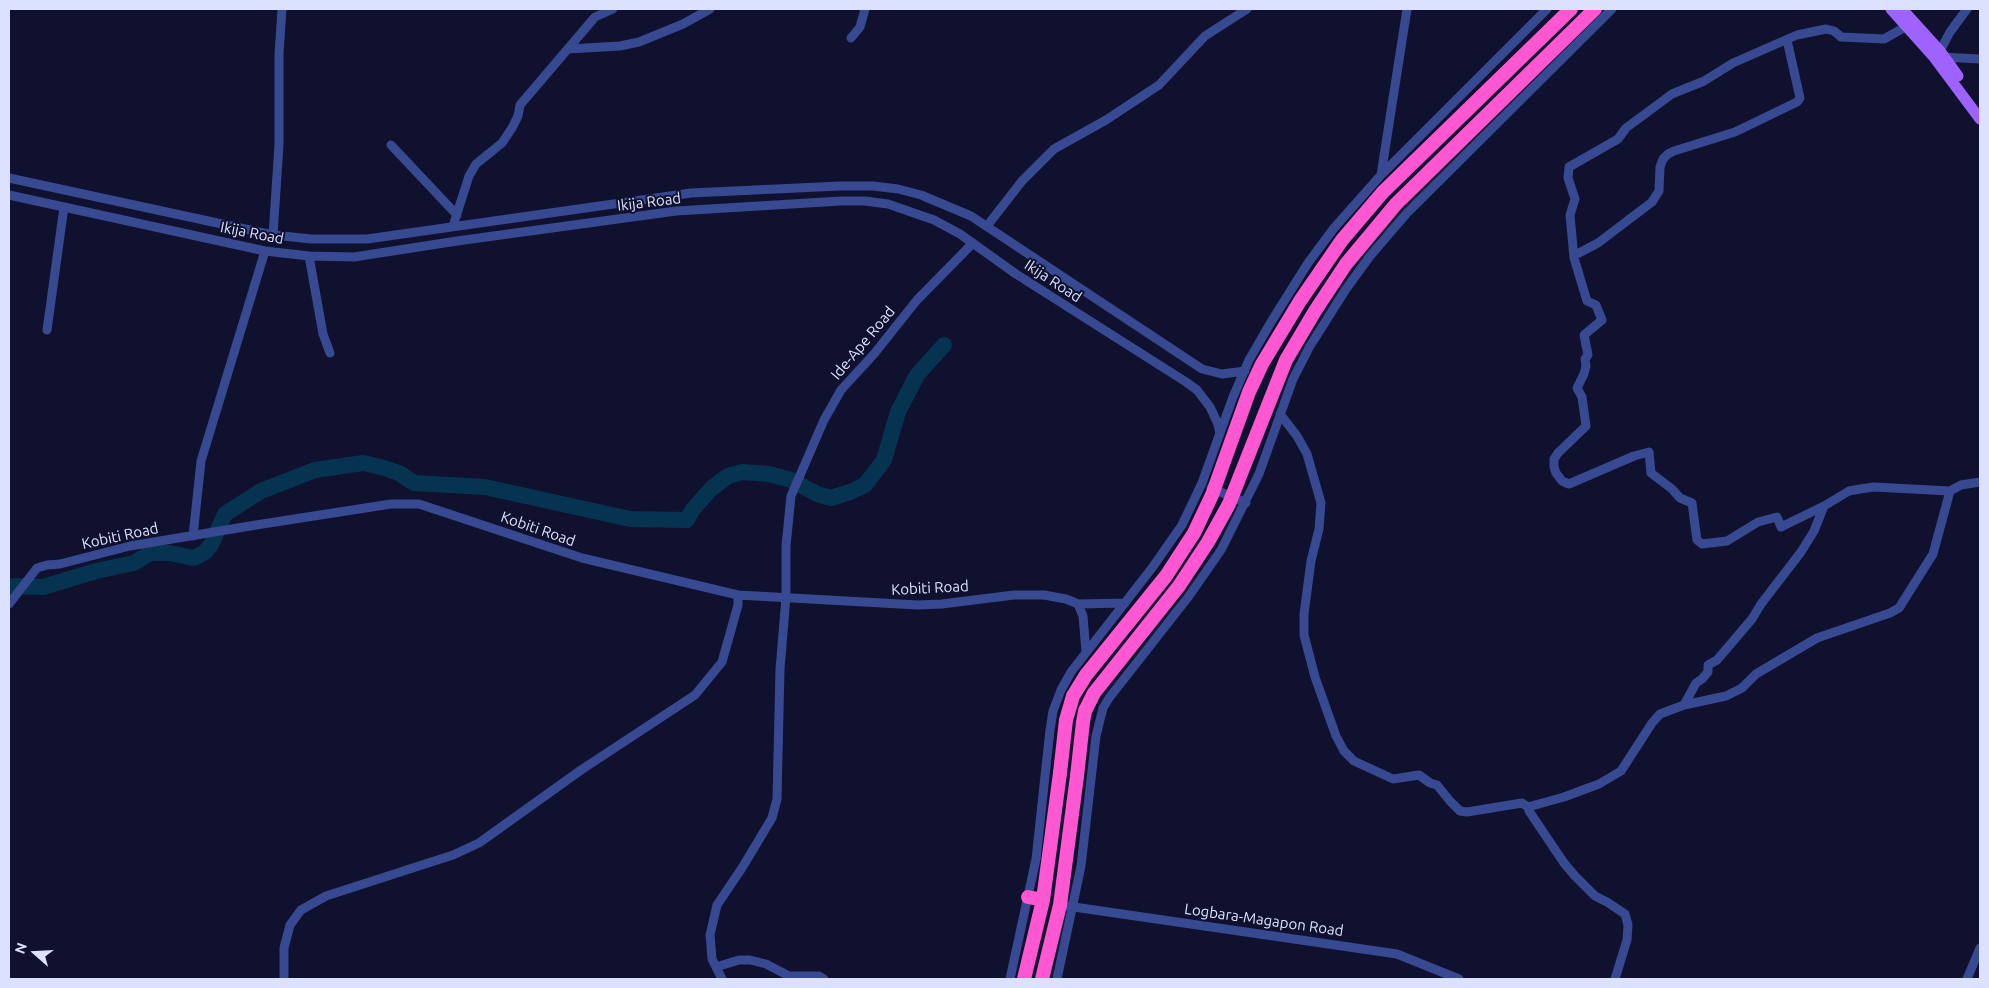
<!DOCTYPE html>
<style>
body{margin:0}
#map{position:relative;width:1989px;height:988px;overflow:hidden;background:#0f112e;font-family:Ubuntu,sans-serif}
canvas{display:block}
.frame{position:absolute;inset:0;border:10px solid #dce1ff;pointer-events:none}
.north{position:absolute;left:10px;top:928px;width:50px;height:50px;-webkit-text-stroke:4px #0f112e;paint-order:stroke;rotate:289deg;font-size:14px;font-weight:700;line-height:20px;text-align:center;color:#dce1ff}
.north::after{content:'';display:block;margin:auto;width:18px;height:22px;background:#dce1ff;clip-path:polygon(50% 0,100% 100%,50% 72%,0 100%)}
</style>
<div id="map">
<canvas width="1989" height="988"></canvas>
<div class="frame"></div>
<div class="north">N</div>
</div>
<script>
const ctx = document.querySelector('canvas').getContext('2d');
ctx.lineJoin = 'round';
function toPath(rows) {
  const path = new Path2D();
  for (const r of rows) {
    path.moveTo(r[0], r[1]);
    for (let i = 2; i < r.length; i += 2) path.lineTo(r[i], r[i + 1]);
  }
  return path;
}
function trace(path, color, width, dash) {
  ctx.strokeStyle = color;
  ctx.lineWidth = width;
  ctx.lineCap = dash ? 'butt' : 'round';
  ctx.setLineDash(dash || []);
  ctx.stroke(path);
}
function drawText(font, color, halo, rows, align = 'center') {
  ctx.font = font + ' Ubuntu,sans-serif';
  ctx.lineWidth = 4;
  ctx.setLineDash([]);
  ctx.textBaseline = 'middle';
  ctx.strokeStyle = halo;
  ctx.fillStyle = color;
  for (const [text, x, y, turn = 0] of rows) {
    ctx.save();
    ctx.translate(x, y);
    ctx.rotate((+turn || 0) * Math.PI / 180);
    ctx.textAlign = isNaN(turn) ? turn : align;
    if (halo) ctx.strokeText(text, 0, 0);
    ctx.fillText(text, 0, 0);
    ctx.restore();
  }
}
trace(toPath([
 [9,586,43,587,96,571,134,563,150,553,169,553,194,558,205,552,211,545,225,514,261,491,315,470,363,463,381,467,399,473,414,483,485,487,630,519,687,520,693,509,712,488,728,476,742,472,769,474,791,480,817,494,831,498,850,492,865,485,884,460,898,412,917,375,944,345]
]), '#063350', 16);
trace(toPath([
 [1907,26,1884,39,1841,37,1834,31,1826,29,1797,35,1733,63,1704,81,1672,94,1626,128,1618,139,1569,167,1568,178,1575,199,1570,215,1574,258,1587,301,1596,305,1602,320,1584,335,1588,355,1585,359,1586,366,1584,374,1577,388,1582,397,1586,426,1558,453,1554,459,1554,467,1556,473,1562,481,1569,484,1634,456,1649,452,1651,473,1672,489,1680,498,1692,503,1697,540,1702,544,1727,541,1758,522,1777,517,1781,527,1824,506,1849,491,1860,489,1874,487,1950,491,1961,485,1980,482],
 [851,38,860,27,865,9],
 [568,49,620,46,639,42,683,24,710,9],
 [1940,51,1950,32,1967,9],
 [1941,57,1980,59],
 [391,145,457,215],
 [1381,175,1407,9],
 [9,178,273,235,311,239,367,239,691,193,840,186,873,186,898,189,921,195,971,216,1202,369,1222,374,1245,371],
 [9,195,265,251,309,256,354,257,457,241,676,211,841,201,865,201,888,204,934,220,960,234,1016,274,1186,382,1197,390,1210,407,1218,424,1220,434],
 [453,226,469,176,476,164,502,143,512,128,518,116,520,105,595,17,613,9],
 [987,226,1022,181,1054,149,1106,120,1159,85,1205,36,1247,9],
 [273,235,279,145,279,54,282,9],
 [1575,255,1598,243,1652,202,1659,191,1660,167,1663,159,1668,154,1674,151,1735,132,1797,102,1800,98,1787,40],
 [309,256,323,334,330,353],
 [47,330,64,207],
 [1280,414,1297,436,1307,454,1321,503,1319,529,1311,561,1304,614,1304,635,1315,677,1336,736,1344,751,1354,761,1393,779,1419,775,1430,783,1437,785,1450,801,1460,811,1467,812,1522,803,1528,807,1564,797,1599,784,1621,771,1652,723,1660,714,1684,705,1726,696,1742,688,1756,674,1817,638,1890,613,1899,608,1933,554,1950,491],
 [1211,488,1246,503],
 [193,536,201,461,265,251],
 [9,604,37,568,47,565,60,564,130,546,256,525,391,504,419,504,582,558,738,595,918,605,942,604,1014,595,1044,595,1066,599,1078,604,1125,603],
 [1078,604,1083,616,1086,652],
 [1684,705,1696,683,1702,679,1708,672,1708,665,1717,660,1752,619,1761,604,1801,552,1814,531,1824,506],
 [1528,807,1529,811,1564,863,1575,876,1595,896,1607,902,1625,914,1628,925,1627,940,1615,979],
 [1060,905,1397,954,1459,979],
 [716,967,739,960,750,960,766,964,789,976,819,976,824,979],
 [284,979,284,948,290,925,301,910,326,896,453,855,479,843,581,770,695,695,722,662,738,605,738,595],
 [722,979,712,959,710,935,717,905,742,868,772,818,777,799,780,669,786,597,786,546,791,496,824,420,841,390,874,354,917,300,973,243],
 [1010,979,1036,859,1050,730,1053,711,1061,690,1071,672,1152,568,1182,525,1202,483,1233,397,1249,360,1271,322,1308,263,1334,228,1381,175,1547,9],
 [1057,979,1081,866,1096,736,1103,708,1109,698,1189,596,1221,550,1259,474,1293,379,1310,346,1346,289,1370,256,1407,213,1612,9],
 [1967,979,1980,948]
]), '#364991', 9);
trace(toPath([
 [1891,9,1933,56,1980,119],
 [1902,9,1940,51,1958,76]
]), '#9e63ff', 11);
trace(toPath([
 [1028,897,1043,900],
 [1024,979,1043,900,1060,773],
 [1042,979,1060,905,1077,776]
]), '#ff57d1', 14);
trace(toPath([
 [1060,773,1066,720,1073,696,1086,675,1166,576,1194,533,1212,495,1249,392,1262,364,1300,301,1342,240,1383,192,1571,9],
 [1077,776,1083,722,1085,711,1094,693,1179,586,1208,542,1229,504,1286,360,1315,311,1346,264,1396,204,1595,9]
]), '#ff57d1', 14);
drawText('15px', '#dce1ff', '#0f112e', [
 ["Ikija Road",649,202,-7],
 ["Ikija Road",252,233,11],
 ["Ikija Road",1053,281,33],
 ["Ide-Ape Road",863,343,-50],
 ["Kobiti Road",538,529,19],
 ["Kobiti Road",120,536,-12],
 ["Kobiti Road",930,588,-3],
 ["Logbara-Magapon Road",1264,920,8]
]);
</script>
